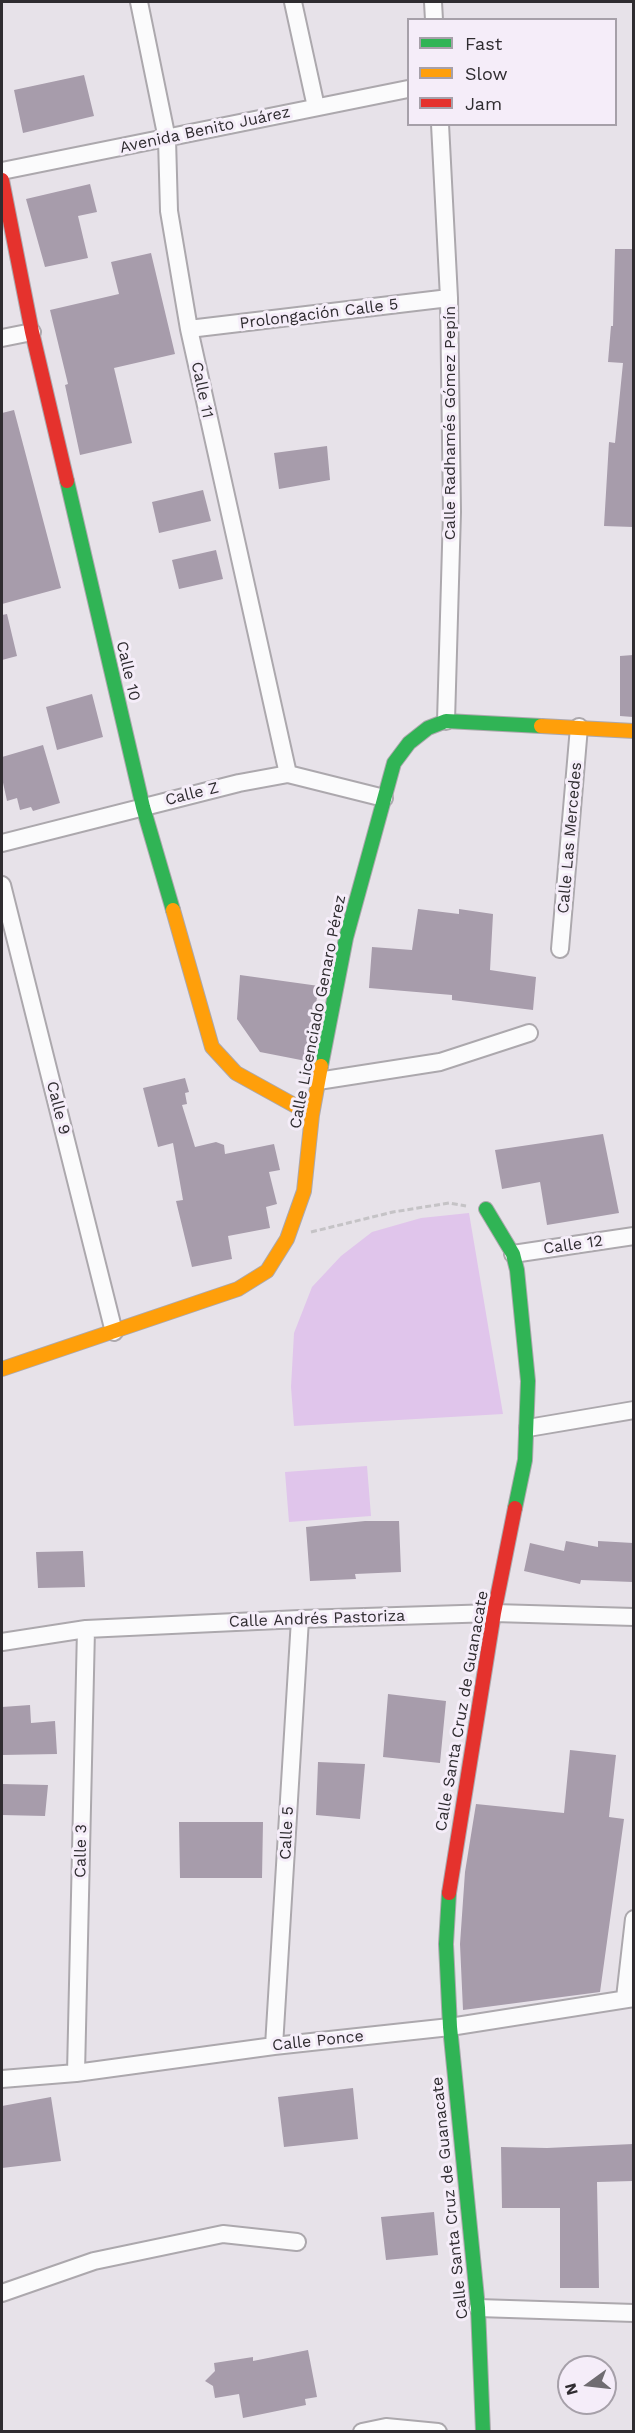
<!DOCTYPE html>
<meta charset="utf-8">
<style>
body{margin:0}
#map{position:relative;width:635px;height:2433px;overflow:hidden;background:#e7e2e9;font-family:"Work Sans",sans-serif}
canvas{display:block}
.frame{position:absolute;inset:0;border:3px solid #2f2c30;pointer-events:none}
.legend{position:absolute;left:407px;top:18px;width:210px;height:108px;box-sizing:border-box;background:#f5edf9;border:2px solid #a6a0a9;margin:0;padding:8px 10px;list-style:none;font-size:18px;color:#2f2c30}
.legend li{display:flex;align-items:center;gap:12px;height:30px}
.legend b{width:30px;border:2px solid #a6a0a9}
.north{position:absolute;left:557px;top:2355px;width:60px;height:60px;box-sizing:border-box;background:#f5edf9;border:2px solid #a6a0a9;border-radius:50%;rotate:255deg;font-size:16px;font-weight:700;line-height:24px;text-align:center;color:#2f2c30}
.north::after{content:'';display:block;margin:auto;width:21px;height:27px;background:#6f6c71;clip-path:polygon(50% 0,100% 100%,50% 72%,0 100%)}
</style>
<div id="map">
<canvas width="635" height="2433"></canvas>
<div class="frame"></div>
<ul class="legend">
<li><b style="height:8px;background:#30b455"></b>Fast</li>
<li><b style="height:8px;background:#ff9f0a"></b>Slow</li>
<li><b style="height:8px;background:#e5322d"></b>Jam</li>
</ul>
<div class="north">N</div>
</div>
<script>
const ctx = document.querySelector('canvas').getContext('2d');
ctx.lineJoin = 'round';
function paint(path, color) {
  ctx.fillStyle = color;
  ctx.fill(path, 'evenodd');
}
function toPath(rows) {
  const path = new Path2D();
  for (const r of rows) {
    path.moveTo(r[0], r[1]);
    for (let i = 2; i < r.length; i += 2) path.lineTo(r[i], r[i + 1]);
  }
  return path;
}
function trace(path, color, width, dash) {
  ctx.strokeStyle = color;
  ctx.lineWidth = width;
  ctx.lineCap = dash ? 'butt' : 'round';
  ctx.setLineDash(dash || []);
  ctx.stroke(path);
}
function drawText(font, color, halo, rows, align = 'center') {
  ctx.font = font + ' "Work Sans",sans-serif';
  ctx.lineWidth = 6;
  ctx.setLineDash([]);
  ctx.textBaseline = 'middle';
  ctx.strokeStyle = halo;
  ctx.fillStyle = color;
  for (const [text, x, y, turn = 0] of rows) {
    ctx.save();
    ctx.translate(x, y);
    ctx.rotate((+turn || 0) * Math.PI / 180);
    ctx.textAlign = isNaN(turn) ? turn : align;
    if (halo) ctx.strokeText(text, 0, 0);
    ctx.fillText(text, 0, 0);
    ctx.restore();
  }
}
paint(toPath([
 [469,1213,503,1414,294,1426,291,1387,294,1333,312,1287,341,1256,372,1232,421,1218],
 [367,1466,371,1516,289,1522,285,1472]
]), '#e0c5eb');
paint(toPath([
 [84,75,94,116,23,133,14,90],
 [90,184,97,212,78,216,88,258,45,267,26,199],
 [615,249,633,249,633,527,604,526,609,442,615,443,623,363,608,362,611,326,613,326],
 [151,253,175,354,114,368,132,443,80,455,65,385,68,384,50,310,119,294,111,262],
 [14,410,61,588,2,604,2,413],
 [327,446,330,480,279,489,274,453],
 [203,490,211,521,159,533,152,502],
 [216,550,223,579,179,589,172,560],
 [7,614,17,656,2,660,2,615],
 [633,655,633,717,620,716,620,656],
 [92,694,103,737,57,750,46,707],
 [43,745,60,803,33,811,31,807,20,810,17,798,7,801,2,778,2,757],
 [418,909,459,914,459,909,493,914,490,970,536,977,533,1010,452,1000,452,995,369,988,372,947,412,950],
 [240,975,319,986,306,1061,260,1052,237,1019],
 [185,1078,189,1092,185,1093,187,1104,182,1105,195,1147,216,1142,224,1145,225,1154,274,1144,280,1170,269,1172,277,1204,266,1207,270,1228,228,1236,232,1259,192,1267,176,1201,183,1200,173,1143,158,1147,143,1088],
 [603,1134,619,1213,547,1225,540,1182,502,1189,495,1150],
 [365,1521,399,1521,401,1572,355,1574,356,1579,310,1581,306,1527],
 [566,1541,598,1547,598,1541,633,1543,633,1582,581,1580,580,1584,524,1571,530,1543,564,1551],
 [83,1551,85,1587,38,1588,36,1552],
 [388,1694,446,1701,440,1763,383,1757],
 [30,1705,31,1723,55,1721,57,1754,2,1755,2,1707],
 [570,1750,616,1755,609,1817,624,1819,600,1992,463,2010,460,1944,465,1872,476,1804,564,1813],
 [318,1762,365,1764,360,1819,316,1815],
 [2,1784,48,1785,45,1816,2,1815],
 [179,1822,263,1822,262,1878,180,1878],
 [353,2088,358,2139,284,2147,278,2097],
 [51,2097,61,2161,2,2168,2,2106],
 [633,2144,633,2181,597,2182,599,2288,560,2288,560,2208,502,2208,501,2147,547,2148],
 [434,2212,438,2255,386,2260,381,2217],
 [308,2350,317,2397,305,2399,306,2405,243,2418,239,2394,215,2398,213,2386,205,2381,215,2371,214,2363,253,2357,253,2361]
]), '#a79cab');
const street = toPath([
 [139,2,167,139,169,211,189,329,288,774],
 [293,2,316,107],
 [433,2,434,20],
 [440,124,449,298,452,512,446,721],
 [2,171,408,89],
 [189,329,449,298],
 [2,338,32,332],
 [2,843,239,783,288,774,384,798],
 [2,885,114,1332],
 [560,949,579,727],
 [318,1081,440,1062,529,1033],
 [513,1254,634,1236],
 [528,1428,634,1410],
 [2,1642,86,1629,300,1619,494,1613,634,1617],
 [625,1998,634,1919],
 [274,2046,300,1619],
 [76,2073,86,1629],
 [2,2079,76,2073,274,2046,450,2027,634,1998],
 [2,2293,94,2261,223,2234,297,2242],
 [478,2308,634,2313],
 [362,2432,386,2427,438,2432]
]);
const fast = toPath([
 [67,481,143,807,173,910],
 [321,1066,346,938,394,763,409,743,428,728,446,721,541,726],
 [486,1209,513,1254,517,1270,528,1381,525,1460,515,1508],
 [449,1893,446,1944,450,2027,478,2308,483,2432]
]);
const slow = toPath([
 [541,726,634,731],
 [173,910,212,1047,236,1073,312,1115],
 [2,1369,238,1289,267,1271,287,1239,304,1191,312,1115,321,1066]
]);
const jam = toPath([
 [2,180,32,332,67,481],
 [449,1893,494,1613,515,1508]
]);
trace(street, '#aca8ad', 20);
trace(fast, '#aca8ad', 16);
trace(slow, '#aca8ad', 16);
trace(jam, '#aca8ad', 16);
trace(toPath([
 [311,1232,393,1212,449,1203,466,1206]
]), '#c5c3c6', 3, [6, 3]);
trace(street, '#fbfbfc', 16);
trace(fast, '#30b455', 14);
trace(slow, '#ff9f0a', 14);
trace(jam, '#e5322d', 14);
drawText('16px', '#2f2c30', '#f5edf9', [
 ["Avenida Benito Juárez",205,130,-12],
 ["Prolongación Calle 5",319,314,-7],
 ["Calle 11",202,390,78],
 ["Calle Radhamés Gómez Pepín",450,423,-90],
 ["Calle 10",128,671,77],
 ["Calle Z",192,794,-14],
 ["Calle Las Mercedes",570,838,-85],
 ["Calle Licenciado Genaro Pérez",318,1012,-79],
 ["Calle 9",58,1108,76],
 ["Calle 12",573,1245,-8],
 ["Calle Andrés Pastoriza",317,1619,-2],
 ["Calle Santa Cruz de Guanacate",462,1711,-80],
 ["Calle 5",287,1833,-87],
 ["Calle 3",81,1851,-89],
 ["Calle Ponce",318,2041,-6],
 ["Calle Santa Cruz de Guanacate",450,2198,-96]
]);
</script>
